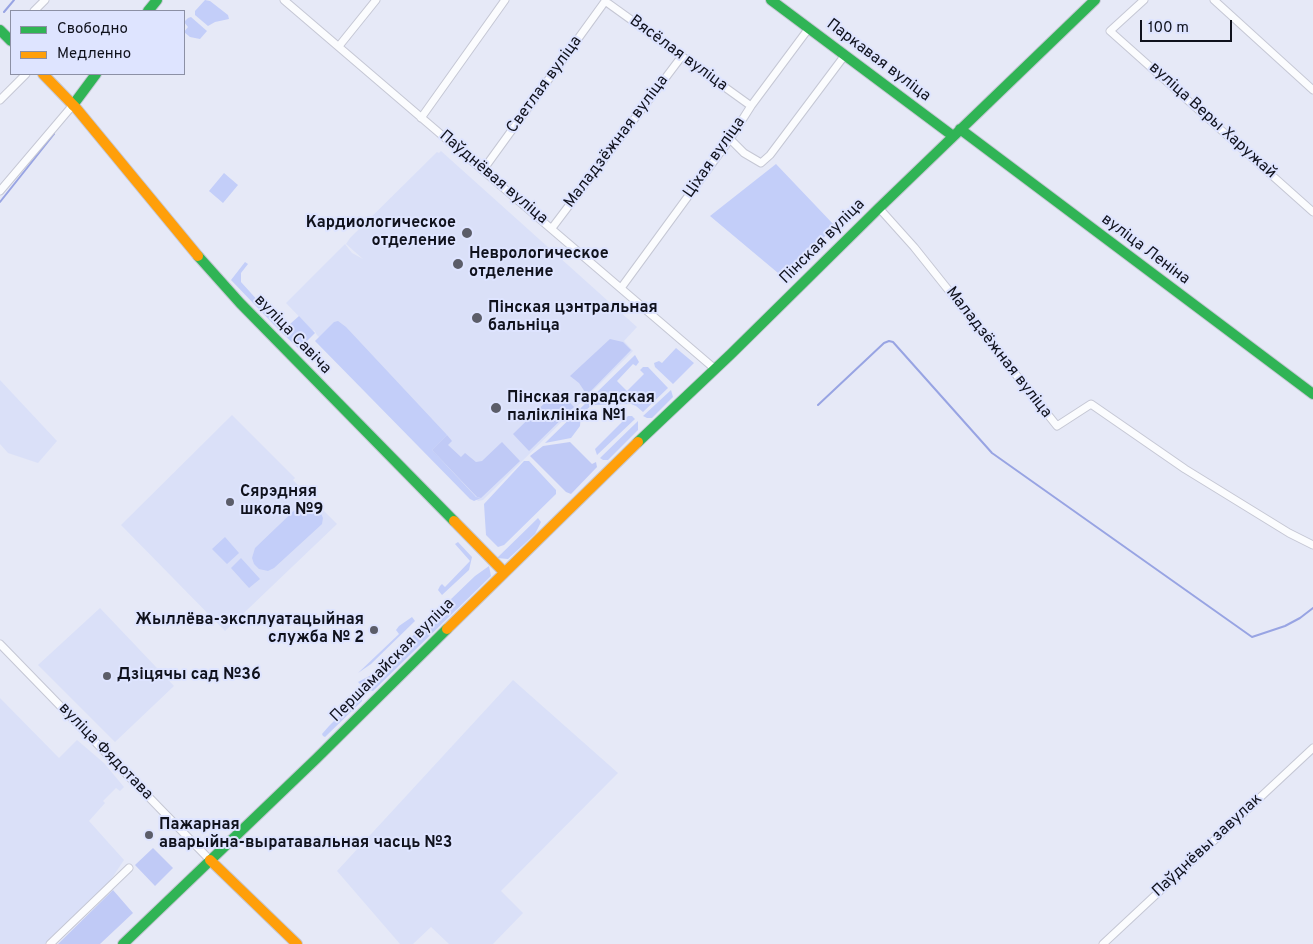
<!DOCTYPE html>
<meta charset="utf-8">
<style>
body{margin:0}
#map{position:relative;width:1313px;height:944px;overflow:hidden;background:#e6e9f7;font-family:Overpass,sans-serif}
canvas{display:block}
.legend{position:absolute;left:10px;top:10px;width:175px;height:65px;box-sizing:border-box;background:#dee4ff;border:1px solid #8c90a5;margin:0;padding:6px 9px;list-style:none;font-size:15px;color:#10121d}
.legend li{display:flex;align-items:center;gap:10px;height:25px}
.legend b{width:25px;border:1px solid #8c90a5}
.scale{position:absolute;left:1140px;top:20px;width:92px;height:22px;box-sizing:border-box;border:2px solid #10121d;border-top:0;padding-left:6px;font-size:15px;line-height:18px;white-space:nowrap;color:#10121d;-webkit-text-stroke:4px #dee4ff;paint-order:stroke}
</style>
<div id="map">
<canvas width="1313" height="944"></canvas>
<ul class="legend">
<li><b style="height:6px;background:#30b455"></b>Свободно</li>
<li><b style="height:6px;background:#ff9f0a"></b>Медленно</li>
</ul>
<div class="scale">100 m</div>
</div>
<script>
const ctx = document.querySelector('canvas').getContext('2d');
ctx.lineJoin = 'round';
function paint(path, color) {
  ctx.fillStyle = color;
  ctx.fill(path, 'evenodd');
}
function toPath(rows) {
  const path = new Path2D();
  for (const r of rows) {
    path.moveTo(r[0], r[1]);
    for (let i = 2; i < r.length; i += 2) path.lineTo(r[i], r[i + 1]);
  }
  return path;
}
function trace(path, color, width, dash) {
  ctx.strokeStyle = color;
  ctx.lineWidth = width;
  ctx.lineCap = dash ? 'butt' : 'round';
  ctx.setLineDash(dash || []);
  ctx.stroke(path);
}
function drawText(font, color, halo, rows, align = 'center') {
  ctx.font = font + ' Overpass,sans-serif';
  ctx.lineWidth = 4;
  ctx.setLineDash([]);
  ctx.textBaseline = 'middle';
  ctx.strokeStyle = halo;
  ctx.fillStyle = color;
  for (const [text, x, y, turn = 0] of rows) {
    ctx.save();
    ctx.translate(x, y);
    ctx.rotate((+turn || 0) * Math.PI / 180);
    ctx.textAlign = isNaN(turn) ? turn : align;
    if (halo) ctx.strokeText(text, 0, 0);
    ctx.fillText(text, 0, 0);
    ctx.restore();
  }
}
paint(toPath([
 [441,151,637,327,624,341,633,351,483,500,478,501,317,335,314,330,362,284,313,331,286,303,345,244,352,253,363,259,346,244,350,238,437,152,439,153],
 [0,380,57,441,38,463,8,453,0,444],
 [232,415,295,478,293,480,337,524,225,631,121,525],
 [100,608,174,686,115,742,38,665],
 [513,680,618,773,501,891,523,913,493,944,449,944,431,927,413,944,400,944,337,871],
 [0,698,59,758,77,740,104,763,124,787,120,791,116,788,103,801,105,803,89,821,124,860,110,881,45,944,0,944]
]), '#dae0f8');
paint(toPath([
 [205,0,210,1,228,15,229,19,215,22,208,26,195,15,195,11],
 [191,17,207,31,200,39,190,37,184,32,188,27,184,22,188,18],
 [776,164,835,226,784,278,710,216],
 [224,173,238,185,223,203,209,191],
 [245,262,248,264,241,273,241,282,278,323,278,329,231,280],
 [299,316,315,333,299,349,281,332],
 [338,321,346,327,447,435,432,450,476,497,481,498,474,501,470,499,315,341,334,322],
 [676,348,694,363,673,384,655,367,654,363,659,361,662,363],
 [635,355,639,362,636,366,633,364,617,381,627,391,644,374,640,370,643,367,648,367,668,388,643,412,636,406,631,404,592,405,581,414,580,426,571,438,545,443],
 [671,390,673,397,652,418,647,418,643,416],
 [628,416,632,416,635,419,597,455,595,449],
 [638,421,638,430,608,460,603,460,600,458],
 [524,461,529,461,556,490,556,494,504,545,498,547,486,535,484,504],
 [302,503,313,504,318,507,323,518,322,524,274,568,268,571,259,569,254,564,252,558,255,548],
 [538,518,541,522,535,534,508,559,497,558],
 [225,537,239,553,227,564,212,549],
 [458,542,472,557,469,570,442,595,438,590,440,586,442,584,445,587,470,561,455,544],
 [241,558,260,579,249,588,231,568],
 [489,566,491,576,373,691,365,689,358,682,373,674,475,576],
 [412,617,415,621,371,664,358,673,399,634,396,630,399,626],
 [358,692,362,697,362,701,325,737,323,736,322,734,329,726,356,699,353,696]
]), '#c3cef9');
paint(toPath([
 [610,339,623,342,631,350,587,395,579,383,570,376],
 [558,390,574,407,529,451,513,434],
 [447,435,452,441,448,445,461,457,465,453,476,462,482,461,502,442,520,461,481,498,477,497,432,450],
 [570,442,592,464,596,462,597,467,571,494,566,492,530,456,543,446],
 [153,848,173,868,155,886,135,865],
 [113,890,133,913,100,944,58,944]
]), '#c0caf6');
trace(toPath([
 [4,12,14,0],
 [0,202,54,134],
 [818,405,884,343,889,341,893,342,992,453,1252,637,1285,626,1300,618,1313,608]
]), '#98a4e3', 2);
const street = toPath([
 [284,0,715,369],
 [1144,0,1110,31,1313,212],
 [1214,0,1313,90],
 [605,1,751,106],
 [34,11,45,0],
 [339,46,376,0],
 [0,100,26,74],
 [421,118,505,0],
 [730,139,744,153,761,163,770,155,845,55],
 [483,170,606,0],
 [0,191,73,105],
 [879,208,914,247,1057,426,1091,404,1185,469,1289,533,1313,545],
 [552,228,682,56],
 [621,288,730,139,751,106,809,28],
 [0,644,210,860],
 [50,944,129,868],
 [1103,944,1313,748]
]);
const fast = toPath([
 [771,0,953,136],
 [148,11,157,0],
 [0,30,11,41],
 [73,105,96,74],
 [960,129,1313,394],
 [198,256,240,303,454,521],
 [638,442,731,354,879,208,1095,0],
 [123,944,316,759,447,629]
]);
const slow = toPath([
 [43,74,76,108,198,256],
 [454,521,504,572],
 [447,629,638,442],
 [210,860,297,944]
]);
trace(street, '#c5c7d4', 9);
trace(fast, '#c5c7d4', 12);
trace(slow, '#c5c7d4', 12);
trace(street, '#fbfcfe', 7);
trace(fast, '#30b455', 10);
trace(slow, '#ff9f0a', 10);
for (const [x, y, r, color] of [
 [467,233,6,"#5b5d69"],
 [458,264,6,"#5b5d69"],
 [477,318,6,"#5b5d69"],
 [496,408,6,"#5b5d69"],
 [230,502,5,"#5b5d69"],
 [374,630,5,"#5b5d69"],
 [107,676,5,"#5b5d69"],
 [149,835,5,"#5b5d69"]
]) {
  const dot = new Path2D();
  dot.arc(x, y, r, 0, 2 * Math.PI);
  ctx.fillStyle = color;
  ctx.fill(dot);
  trace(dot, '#dee4ff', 2);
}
drawText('16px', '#10121d', '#dee4ff', [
 ["Вясёлая вуліца",678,54,36],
 ["Паркавая вуліца",878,61,37],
 ["Светлая вуліца",545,85,-54],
 ["вуліца Веры Харужай",1212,121,42],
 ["Маладзёжная вуліца",617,142,-53],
 ["Ціхая вуліца",715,158,-55],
 ["Паўднёвая вуліца",493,178,40],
 ["Пінская вуліца",823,242,-45],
 ["вуліца Леніна",1145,250,37],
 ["вуліца Савіча",292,335,46],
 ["Маладзёжная вуліца",998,353,52],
 ["Першамайская вуліца",393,661,-45],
 ["вуліца Фядотава",105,752,46],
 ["Паўднёвы завулак",1208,846,-43]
]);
drawText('bold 16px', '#10121d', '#dee4ff', [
 ["Кардиологическое",456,224,"right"],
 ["отделение",456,242,"right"],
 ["Неврологическое",469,255],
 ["отделение",469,273],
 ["Пінская цэнтральная",488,309],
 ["бальніца",488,327],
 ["Пінская гарадская",507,399],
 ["паліклініка №1",507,417],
 ["Сярэдняя",240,493],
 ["школа №9",240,511],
 ["Жыллёва-эксплуатацыйная",364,621,"right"],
 ["служба № 2",364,639,"right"],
 ["Дзіцячы сад №36",117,676],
 ["Пажарная",159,826],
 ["аварыйна-выратавальная часць №3",159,844]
], 'left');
</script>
